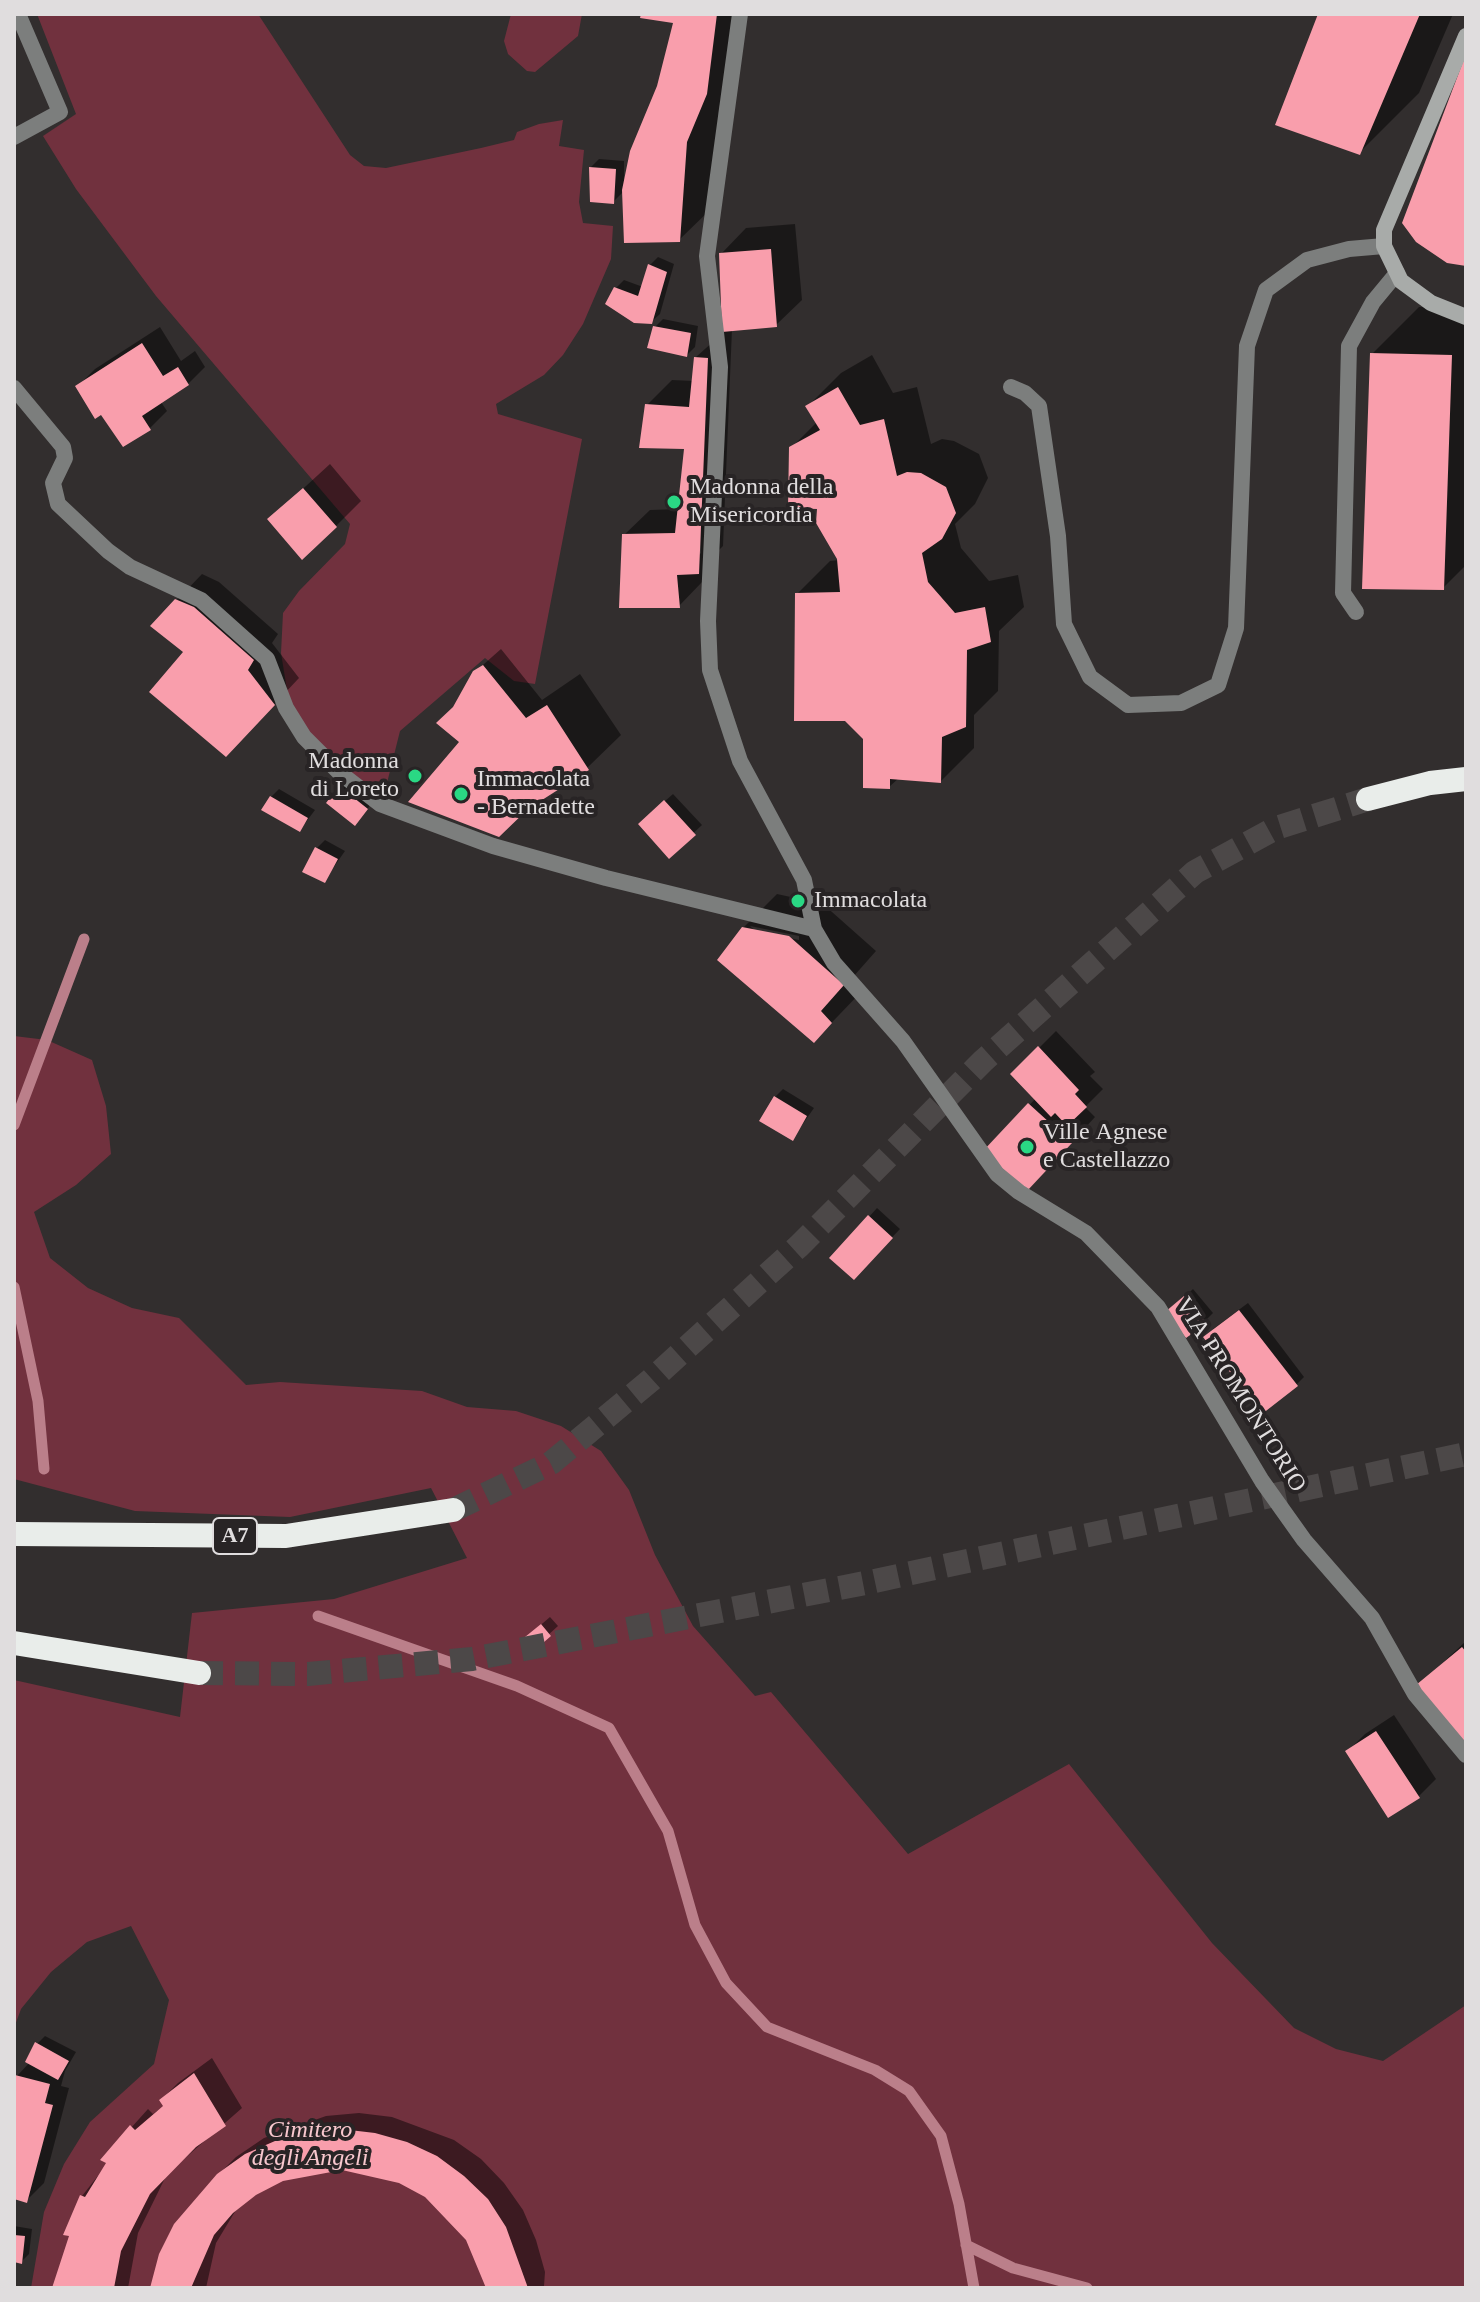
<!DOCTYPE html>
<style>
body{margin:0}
#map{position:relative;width:1480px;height:2302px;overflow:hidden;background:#322e2e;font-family:"Times New Roman",serif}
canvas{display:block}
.frame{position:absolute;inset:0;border:16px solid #e0ddde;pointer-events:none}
</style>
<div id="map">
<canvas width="1480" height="2302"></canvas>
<div class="frame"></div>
</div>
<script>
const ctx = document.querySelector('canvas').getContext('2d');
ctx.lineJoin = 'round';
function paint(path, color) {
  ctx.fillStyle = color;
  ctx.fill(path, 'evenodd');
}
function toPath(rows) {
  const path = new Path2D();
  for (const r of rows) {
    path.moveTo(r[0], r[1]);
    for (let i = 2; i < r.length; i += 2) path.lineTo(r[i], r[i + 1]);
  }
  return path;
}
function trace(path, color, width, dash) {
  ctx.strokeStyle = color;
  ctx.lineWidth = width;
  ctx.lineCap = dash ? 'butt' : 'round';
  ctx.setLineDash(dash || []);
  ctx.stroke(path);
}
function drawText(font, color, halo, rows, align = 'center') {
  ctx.font = font + ' "Times New Roman",serif';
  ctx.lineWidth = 8;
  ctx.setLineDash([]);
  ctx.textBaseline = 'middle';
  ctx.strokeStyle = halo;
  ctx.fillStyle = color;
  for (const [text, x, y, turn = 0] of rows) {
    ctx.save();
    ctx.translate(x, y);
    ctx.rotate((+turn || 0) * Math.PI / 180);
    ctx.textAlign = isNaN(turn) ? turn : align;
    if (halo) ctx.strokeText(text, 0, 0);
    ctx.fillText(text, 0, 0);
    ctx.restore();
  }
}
paint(toPath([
 [37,14,258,14,350,155,364,166,386,168,481,148,514,140,517,132,539,124,563,120,559,146,584,150,579,202,583,223,613,226,611,259,583,324,563,355,544,375,496,404,498,414,582,439,535,684,514,681,485,658,400,731,383,799,330,757,300,721,288,696,281,653,283,613,299,591,345,544,350,524,156,296,76,189,43,136,76,114],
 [511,14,582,14,578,36,535,72,527,71,508,54,504,41],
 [14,1036,47,1040,92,1060,106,1106,111,1154,76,1185,34,1212,50,1258,88,1288,132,1308,179,1318,246,1385,280,1382,422,1391,467,1407,516,1411,561,1426,601,1451,629,1490,655,1555,693,1626,755,1696,771,1692,908,1854,1069,1764,1212,1943,1294,2028,1336,2049,1383,2061,1466,2005,1466,2288,31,2288,44,2212,64,2164,90,2122,154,2064,169,2000,131,1926,87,1942,51,1972,21,2009,14,2028,14,1680,180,1717,192,1613,334,1599,467,1558,431,1488,290,1517,135,1511,14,1479]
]), '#71313e');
paint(toPath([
 [643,14,745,14,740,59,719,107,713,207,679,240,624,191,613,202,591,167,599,159,624,161,624,190,659,87,675,21],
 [1320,14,1453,14,1419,93,1360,152],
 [795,224,802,300,776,325,732,329,723,546,703,566,704,580,679,606,624,535,650,510,679,509,686,448,647,405,672,380,694,381,696,357,724,332,721,254,746,228],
 [701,496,701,553,697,557],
 [658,257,674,264,660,314,651,322,616,288,624,280,643,287,650,265],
 [1419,307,1466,308,1466,565,1443,588,1372,354],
 [663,319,698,326,695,347,687,355,655,327],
 [160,327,181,361,195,351,205,367,188,384,161,402,167,411,150,428,102,412,78,386,95,369],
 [872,355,893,393,917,387,931,444,942,439,954,441,979,454,988,478,975,504,955,524,961,548,989,581,1018,575,1024,607,999,631,998,691,974,715,974,748,941,781,899,778,889,787,797,594,830,561,840,560,791,448,817,422,808,406,841,373],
 [330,464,361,501,336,526,270,519],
 [202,574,219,582,278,634,272,643,299,678,251,729,186,652,177,600],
 [501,649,542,700,580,674,621,735,587,768,462,742,456,706,475,672],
 [348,780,374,800,362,816,340,788],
 [279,789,315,810,300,830,271,797],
 [673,794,702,825,669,856,648,816],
 [325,840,345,851,324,881,317,848],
 [777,894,823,904,876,951,853,977,864,989,814,1041,743,928],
 [750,926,799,936,799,940,755,931],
 [1056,1031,1095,1072,1090,1076,1103,1089,1085,1107,1095,1117,1053,1163,986,1151,1036,1098,1013,1074],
 [783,1089,814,1108,793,1138,775,1097],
 [877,1208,900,1229,854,1277,832,1258],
 [1193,1289,1213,1313,1205,1321,1176,1305],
 [1248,1303,1304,1377,1296,1385,1213,1329],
 [550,1617,558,1626,536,1646,536,1629],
 [1466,1641,1466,1742,1419,1685],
 [1394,1715,1436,1779,1419,1796,1388,1816,1348,1751,1365,1734],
 [45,2036,76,2052,65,2071,61,2086,69,2088,44,2183,27,2200,14,2197,14,2086,17,2076,30,2062,37,2044],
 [212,2058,242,2108,167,2174,138,2233,128,2288,54,2288,82,2196,108,2163,103,2159,148,2109,153,2114,165,2105,161,2100,178,2083],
 [359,2113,392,2117,454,2140,481,2159,504,2183,523,2210,536,2240,545,2272,544,2286,551,2288,488,2288,468,2239,426,2196,400,2181,342,2168,283,2179,239,2205,216,2243,206,2288,152,2288,218,2175,236,2157,264,2138,326,2116],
 [14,2226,32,2229,29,2254,21,2262,14,2260]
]), '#0007');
trace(toPath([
 [14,1125,84,939],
 [14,1287,38,1401,44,1469],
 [318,1616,517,1686,609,1728,668,1831,695,1925,726,1983,767,2027,875,2070,909,2091,941,2136,959,2204,974,2288],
 [966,2245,1013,2268,1087,2288]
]), '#bb7f8a', 11);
paint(toPath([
 [641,14,717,14,707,94,687,142,680,242,624,243,622,190,630,151,657,86,673,23,640,18],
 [1318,14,1420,14,1360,155,1275,125],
 [1466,54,1466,266,1447,263,1416,242,1402,223],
 [589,167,616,169,614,204,590,202],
 [771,249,777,327,722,332,719,253],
 [648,264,667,272,652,324,634,323,605,304,614,287,638,296],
 [653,326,691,333,687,357,647,348],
 [142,343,163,376,178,367,189,385,142,416,151,430,123,447,101,415,95,419,75,386],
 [1370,353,1452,355,1444,590,1362,589],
 [694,357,708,358,699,574,677,575,680,608,619,608,622,534,675,533,684,449,639,448,645,404,689,407],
 [838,387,860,425,884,419,897,476,907,472,921,473,946,487,956,513,942,539,922,553,928,582,955,613,985,607,991,642,967,650,966,727,942,737,941,783,890,779,890,789,863,788,863,739,845,721,794,721,795,593,840,592,837,559,816,523,817,509,788,508,789,447,820,430,805,406],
 [303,488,337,527,302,560,267,519],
 [175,599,194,607,254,660,248,670,275,705,226,757,149,692,183,652,150,626],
 [483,665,526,718,547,705,589,770,528,809,499,837,408,802,459,742,436,723,453,707,473,671],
 [339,786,368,809,355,826,326,803],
 [270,796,308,818,300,832,261,810],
 [664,800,696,835,669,859,638,824],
 [315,847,338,859,325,883,302,872],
 [742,927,789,936,844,985,821,1011,832,1023,814,1043,717,960],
 [1038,1046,1079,1090,1075,1094,1087,1107,1067,1126,1055,1113,1051,1117,1010,1074],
 [774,1096,807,1116,793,1141,759,1121],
 [1028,1103,1072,1143,1027,1191,983,1151],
 [868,1215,893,1238,854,1280,829,1258],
 [1184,1296,1207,1323,1186,1338,1165,1312],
 [1239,1310,1298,1386,1262,1414,1203,1337],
 [541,1624,551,1636,536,1649,525,1637],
 [1462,1647,1466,1652,1466,1745,1416,1685],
 [1376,1731,1420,1798,1388,1818,1345,1751],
 [35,2042,69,2061,58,2080,25,2062],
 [194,2073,226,2126,196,2147,150,2194,121,2251,114,2288,52,2288,69,2236,63,2235,80,2195,85,2197,106,2163,100,2160,130,2125,135,2130,163,2106,159,2100],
 [15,2075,50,2084,45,2103,53,2105,27,2203,14,2199],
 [341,2129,375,2133,407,2142,437,2156,464,2176,488,2199,506,2227,528,2288,486,2288,466,2240,425,2197,399,2183,342,2170,283,2181,256,2195,233,2213,214,2235,191,2288,150,2288,159,2254,174,2224,217,2174,245,2154,275,2141,308,2132],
 [14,2235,25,2236,22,2264,14,2262]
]), '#f99eac');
trace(toPath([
 [453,1510,551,1463,651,1380,799,1246,983,1061,1195,872,1276,828,1368,799],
 [199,1673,308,1674,472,1659,865,1583,1466,1454]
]), '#4c4848', 24, [24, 12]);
trace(toPath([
 [740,14,707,256,720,367,708,621,710,670,740,761,804,880,814,929],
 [1011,387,1025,393,1039,406,1058,536,1064,624,1090,677,1128,705,1181,703,1218,685,1236,628,1247,346,1266,290,1307,260,1349,249,1384,246],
 [14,388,63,447,65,458,53,483,58,504,108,551,130,567,201,600,267,659,286,708,304,737,340,773,380,804,493,846,606,878,814,929,834,963,903,1041,997,1174,1019,1192,1086,1233,1158,1307,1262,1481,1304,1540,1372,1618,1415,1694,1466,1755],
 [1356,612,1343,593,1349,346,1373,302,1397,273]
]), '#7c7e7d', 16);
trace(toPath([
 [14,137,60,112,18,14]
]), '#7c7e7d', 16);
trace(toPath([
 [1466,36,1384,230,1384,246,1401,281,1431,303,1466,317]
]), '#a8aba9', 16);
trace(toPath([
 [1368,799,1430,783,1466,779],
 [14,1534,286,1536,453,1510],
 [14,1643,199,1673]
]), '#e9edea', 24);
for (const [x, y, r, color] of [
 [674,502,8,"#2ad884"],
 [415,776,8,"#2ad884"],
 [461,794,8,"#2ad884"],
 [798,901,8,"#2ad884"],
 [1027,1147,8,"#2ad884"]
]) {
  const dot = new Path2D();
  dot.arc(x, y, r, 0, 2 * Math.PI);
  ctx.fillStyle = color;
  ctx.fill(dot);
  trace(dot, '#282425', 3);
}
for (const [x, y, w] of [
 [235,1536,44]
]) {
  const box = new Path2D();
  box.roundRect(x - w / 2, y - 18, w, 36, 6);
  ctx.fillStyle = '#282425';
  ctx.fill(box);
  trace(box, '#e0ddde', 2);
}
drawText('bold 22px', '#e0ddde', null, [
 ["A7",235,1536]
]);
drawText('24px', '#e0ddde', '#282425', [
 ["Madonna della",690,488],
 ["Misericordia",690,516],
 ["Madonna",399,762,"right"],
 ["di Loreto",399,790,"right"],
 ["Immacolata",477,780],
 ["- Bernadette",477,808],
 ["Immacolata",814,901],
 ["Ville Agnese",1043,1133],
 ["e Castellazzo",1043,1161]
], 'left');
drawText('24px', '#e0ddde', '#282425', [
 ["VIA PROMONTORIO",1240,1395,58]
]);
drawText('italic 24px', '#f8c8ce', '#282425', [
 ["Cimitero",310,2131],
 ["degli Angeli",310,2159]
]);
</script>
